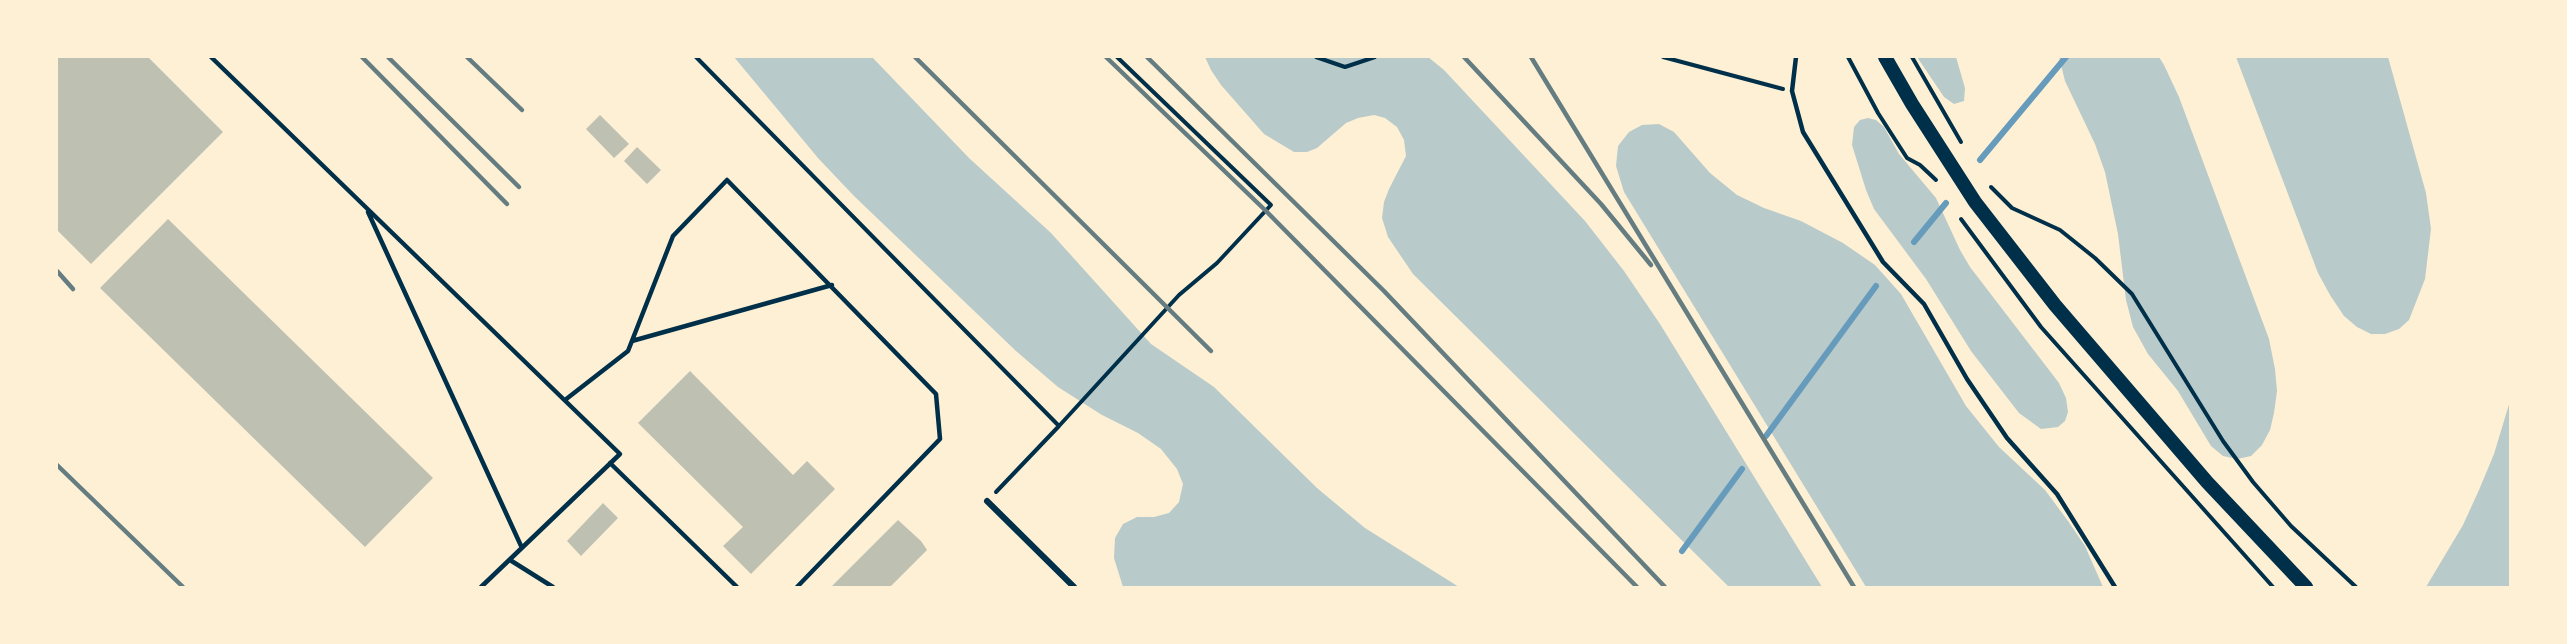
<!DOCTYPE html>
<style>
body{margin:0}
#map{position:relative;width:2567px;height:644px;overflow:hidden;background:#fdf0d5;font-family:Commissioner,sans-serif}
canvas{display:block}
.frame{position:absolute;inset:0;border:58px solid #fdf0d5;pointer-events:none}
</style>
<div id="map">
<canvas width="2567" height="644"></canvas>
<div class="frame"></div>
</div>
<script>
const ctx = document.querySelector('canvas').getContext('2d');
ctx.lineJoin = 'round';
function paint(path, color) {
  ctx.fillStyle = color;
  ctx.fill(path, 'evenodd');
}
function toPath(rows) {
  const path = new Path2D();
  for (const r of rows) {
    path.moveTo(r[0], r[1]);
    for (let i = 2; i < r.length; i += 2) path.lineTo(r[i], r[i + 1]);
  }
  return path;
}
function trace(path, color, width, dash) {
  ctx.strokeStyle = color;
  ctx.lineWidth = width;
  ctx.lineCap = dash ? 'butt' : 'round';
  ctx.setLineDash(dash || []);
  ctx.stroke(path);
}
paint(toPath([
 [734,57,872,57,969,158,1051,233,1151,344,1214,387,1317,488,1365,528,1459,587,1123,587,1114,558,1115,538,1123,524,1137,517,1154,517,1169,513,1179,502,1183,484,1177,469,1161,449,1138,433,1102,415,1058,387,1016,351,854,196,818,158],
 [1205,57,1428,57,1444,70,1585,221,1624,271,1660,324,1822,587,1729,587,1413,274,1388,237,1382,218,1384,202,1389,189,1406,156,1404,140,1397,127,1385,118,1374,115,1358,118,1346,123,1317,148,1307,152,1294,152,1264,134,1221,85,1211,70],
 [1917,57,1956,57,1965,88,1964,101,1954,104,1944,97],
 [2059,57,2159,57,2164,65,2179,97,2269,339,2275,369,2277,391,2274,413,2270,430,2262,445,2251,456,2237,459,2223,456,2211,446,2178,391,2148,354,2133,327,2126,300,2118,234,2105,172,2095,144,2065,81],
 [2236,57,2388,57,2426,193,2431,229,2425,279,2409,320,2399,329,2385,334,2371,334,2357,327,2344,316,2330,295,2318,273],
 [1868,118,1876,120,1884,127,1899,154,1936,198,1960,250,1970,267,2059,383,2066,398,2068,412,2065,421,2058,427,2041,429,2019,413,1971,351,1926,279,1874,209,1866,190,1852,145,1854,127,1860,120],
 [1659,124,1674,132,1710,173,1737,195,1764,208,1801,221,1843,243,1875,265,1901,294,1966,406,1999,447,2045,490,2068,521,2085,546,2103,587,1866,587,1624,192,1616,166,1618,146,1629,132,1642,125],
 [2510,401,2510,587,2426,587,2463,525,2479,490,2494,454]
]), '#b9caca');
trace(toPath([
 [1980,160,2066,57],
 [1914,242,1946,203],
 [1766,436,1876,286],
 [1682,551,1742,469]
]), '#669bbc', 6);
paint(toPath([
 [57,57,148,57,223,132,91,264,57,230],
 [600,115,629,144,614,158,586,129],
 [637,147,661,170,647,184,624,161],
 [168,219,433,478,365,547,100,288],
 [690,371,793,475,807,461,835,489,751,574,723,546,743,527,638,423],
 [603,503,618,518,581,556,567,541],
 [898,520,921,541,927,550,890,587,831,587]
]), '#bec0b2');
trace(toPath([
 [696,57,1059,426,996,492],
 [1316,57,1345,67,1375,57],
 [1663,57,1783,89],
 [1848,57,1878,113,1907,158,1920,165,1936,180],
 [1912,57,1961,142],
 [1991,187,2012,208,2060,230,2095,258,2132,294,2223,441,2253,482,2291,526,2356,587],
 [1961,219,2041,327,2273,587],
 [1059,426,1179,295,1217,263,1271,205,1117,57]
]), '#003049', 4);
trace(toPath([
 [211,57,620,454,481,587],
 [1796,57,1792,91,1803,132,1883,262,1924,304,1967,379,2007,438,2057,494,2115,587],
 [368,212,522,548],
 [632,341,832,285],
 [565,400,628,351,673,236,727,180,936,394,940,439,797,587],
 [610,463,737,587],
 [510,560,553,587]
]), '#003049', 4.5);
trace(toPath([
 [987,501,1074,587]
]), '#003049', 6);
trace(toPath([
 [1885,57,1912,104,1975,202,2055,305,2207,482,2306,587]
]), '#003049', 14);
trace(toPath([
 [362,57,507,204],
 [388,57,519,187],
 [467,57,522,110],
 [915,57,1211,351],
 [1106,57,1266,211,1637,587],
 [1147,57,1384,291,1665,587],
 [1464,57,1601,204,1651,265],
 [1531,57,1854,587],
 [57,271,73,289],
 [57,465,183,587]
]), '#657d81', 4.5);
</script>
